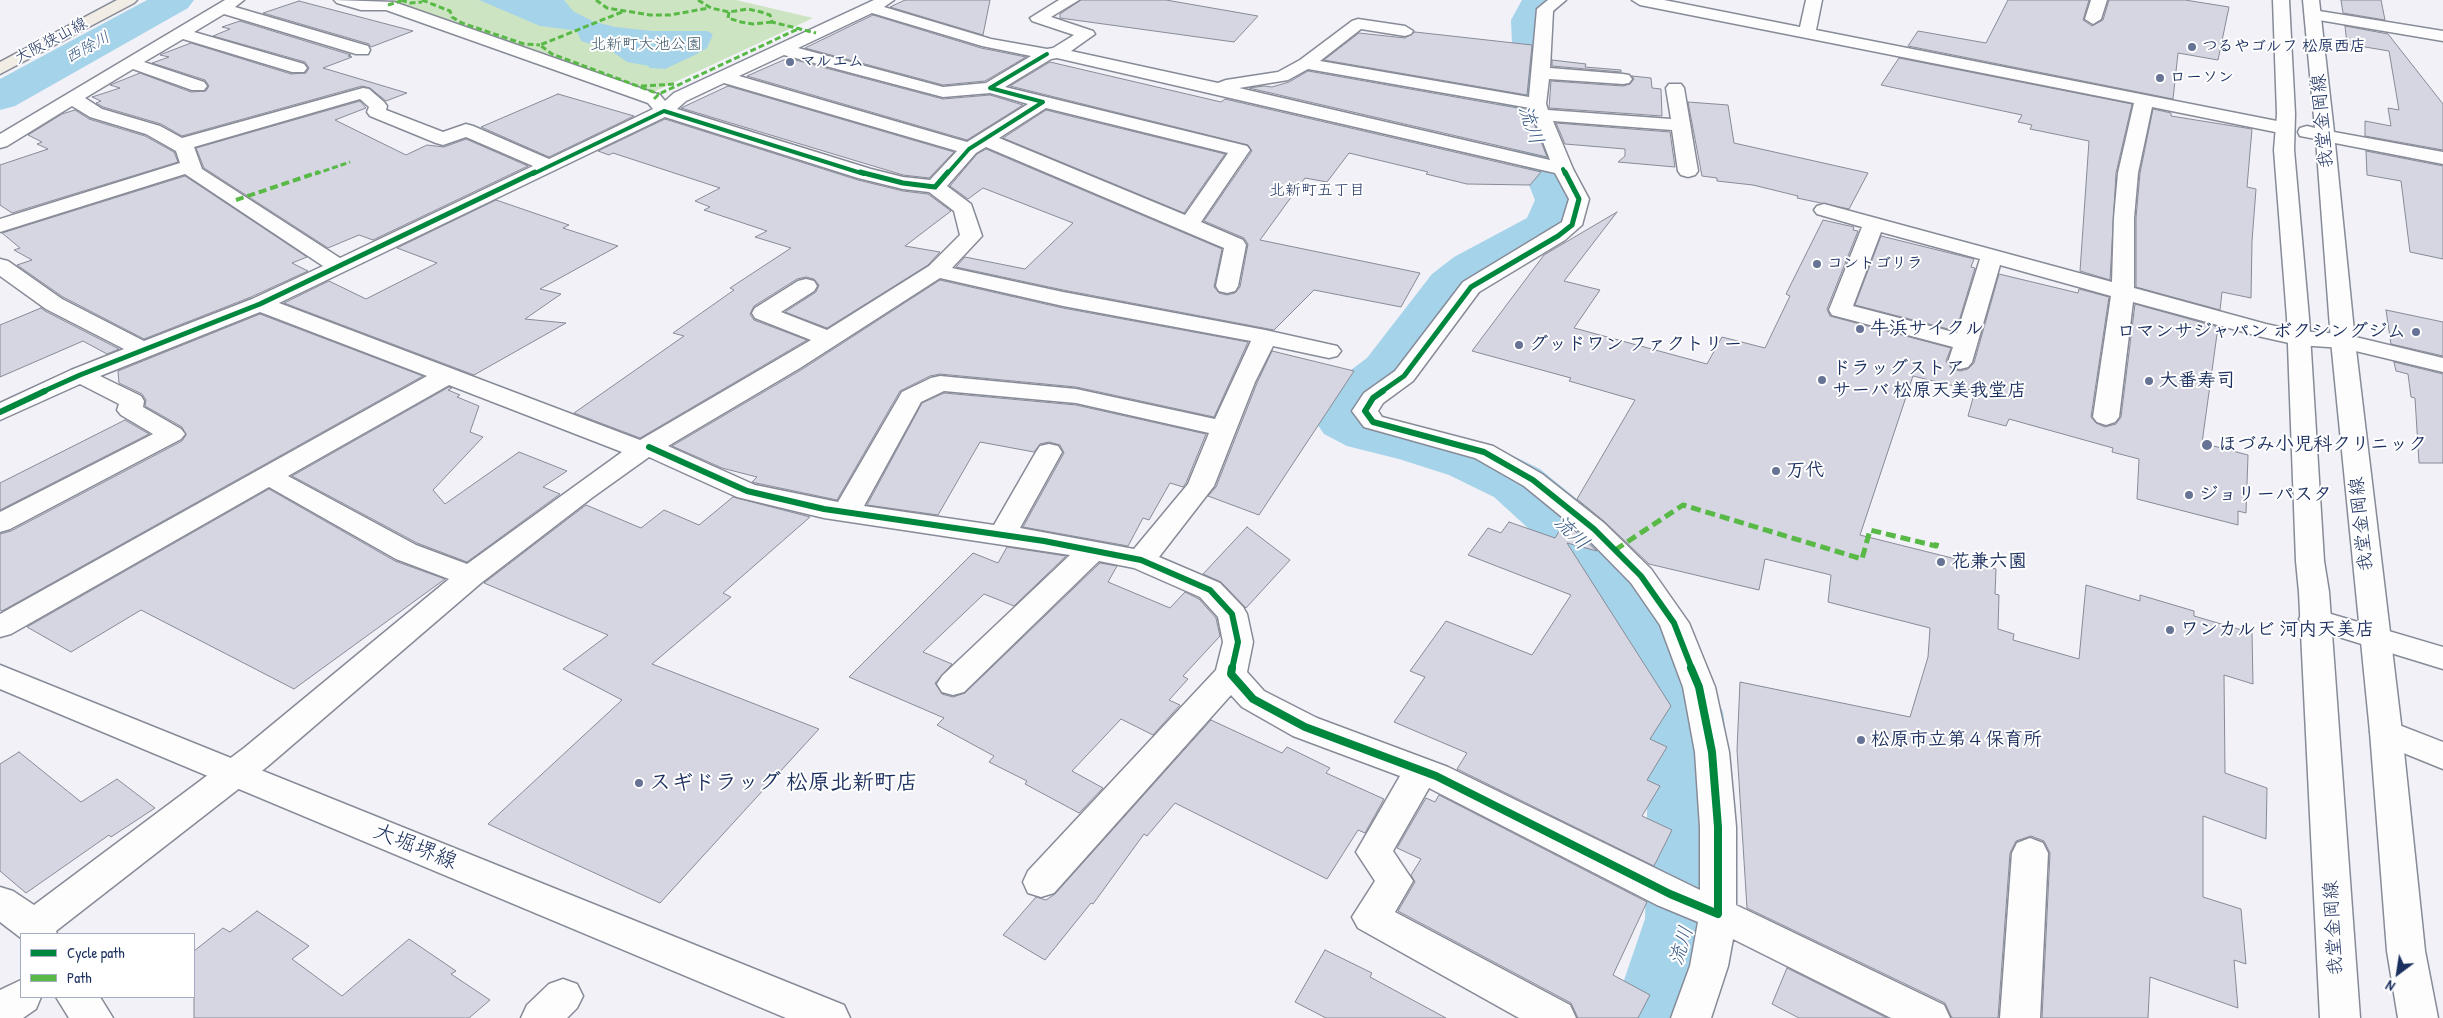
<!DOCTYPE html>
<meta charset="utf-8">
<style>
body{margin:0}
#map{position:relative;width:2443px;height:1018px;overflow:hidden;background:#f1f1f7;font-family:"Patrick Hand",sans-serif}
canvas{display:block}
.legend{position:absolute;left:20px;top:933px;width:175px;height:65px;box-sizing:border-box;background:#fff;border:1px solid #a4acbf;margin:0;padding:6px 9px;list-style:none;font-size:15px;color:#1b2f5e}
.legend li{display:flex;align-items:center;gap:10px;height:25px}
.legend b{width:25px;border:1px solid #a4acbf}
.north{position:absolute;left:2373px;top:948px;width:50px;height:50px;-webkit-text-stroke:4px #fff;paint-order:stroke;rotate:211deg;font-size:14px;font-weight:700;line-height:20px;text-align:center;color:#1b2f5e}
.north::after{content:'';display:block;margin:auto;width:18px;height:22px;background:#1b2f5e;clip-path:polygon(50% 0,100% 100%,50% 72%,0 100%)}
</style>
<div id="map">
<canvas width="2443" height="1018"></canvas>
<ul class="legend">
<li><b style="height:6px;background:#00873e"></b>Cycle path</li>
<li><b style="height:6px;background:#58b947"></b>Path</li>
</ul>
<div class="north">N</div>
</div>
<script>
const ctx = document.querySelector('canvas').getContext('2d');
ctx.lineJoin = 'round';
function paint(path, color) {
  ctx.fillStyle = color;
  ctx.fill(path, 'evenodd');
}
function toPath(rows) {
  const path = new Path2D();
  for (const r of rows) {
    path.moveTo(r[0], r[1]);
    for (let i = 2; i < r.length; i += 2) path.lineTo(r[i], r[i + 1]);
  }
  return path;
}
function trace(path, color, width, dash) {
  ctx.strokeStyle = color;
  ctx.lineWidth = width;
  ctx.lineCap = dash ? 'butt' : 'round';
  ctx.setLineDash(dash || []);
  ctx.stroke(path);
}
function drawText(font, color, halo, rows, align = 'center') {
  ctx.font = font + ' "Patrick Hand","Klee One",sans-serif';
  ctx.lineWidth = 4;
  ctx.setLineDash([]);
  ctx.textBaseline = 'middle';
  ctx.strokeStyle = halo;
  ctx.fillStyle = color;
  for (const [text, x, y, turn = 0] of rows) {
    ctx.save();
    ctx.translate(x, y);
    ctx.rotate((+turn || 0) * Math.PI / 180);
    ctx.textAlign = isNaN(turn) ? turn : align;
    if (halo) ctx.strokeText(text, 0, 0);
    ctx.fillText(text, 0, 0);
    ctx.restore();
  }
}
paint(toPath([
 [390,0,736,0,813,18,649,94]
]), '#cde4c2');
paint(toPath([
 [479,0,564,0,573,11,592,21,615,27,653,31,707,31,713,34,707,48,695,55,665,69,649,68,649,66,627,62,610,50,581,41,578,33,572,30,540,26]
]), '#a5d3ea');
paint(toPath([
 [147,0,194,0,188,8,15,106,0,110,0,79,147,0],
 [1522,0,1566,0,1553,14,1551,20,1552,44,1549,69,1542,95,1550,123,1585,200,1575,227,1567,238,1492,279,1470,298,1409,384,1374,410,1389,419,1495,447,1540,469,1600,518,1657,584,1667,602,1699,660,1723,712,1730,763,1737,919,1709,1018,1611,1018,1645,919,1648,763,1643,712,1623,660,1599,612,1552,550,1494,497,1449,475,1399,459,1347,446,1324,434,1315,421,1311,406,1320,393,1367,358,1432,274,1454,257,1527,218,1535,200,1504,123,1498,95,1507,69,1512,44,1511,20,1522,0]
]), '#a5d3ea');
const building = toPath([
 [905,0,990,0,983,35,890,7,905,0],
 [1081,0,1166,0,1258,16,1234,42,1060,18,1060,14,1081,0],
 [2008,0,2089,0,2083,20,2092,26,2103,20,2109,0,2185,0,2229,7,2218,60,2178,53,2173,99,1908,46,1918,31,1986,43,2008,0],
 [2341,0,2381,0,2385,20,2343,13,2341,0],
 [299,1,413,31,371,47,369,44,263,13,299,1],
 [873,15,981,48,1026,57,985,81,943,85,805,48,873,15],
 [240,21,351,55,348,56,352,57,323,68,407,93,386,101,370,88,362,86,182,136,161,124,103,107,96,103,101,101,92,97,120,88,110,85,140,73,191,92,206,91,209,86,205,80,152,63,169,57,160,55,162,54,191,43,291,74,306,73,309,68,305,62,213,36,230,29,222,27,240,21],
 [2345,26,2388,34,2443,104,2443,150,2365,136,2365,121,2391,126,2388,108,2399,110,2389,51,2347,44,2345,26],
 [1415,32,1532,45,1527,95,1324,60,1359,33,1405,38,1415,32],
 [788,58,943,99,990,95,1023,105,967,140,747,76,788,58],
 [1899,58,2132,104,2116,173,2110,280,2080,271,2089,141,2030,129,2032,125,2018,122,2022,115,1881,85,1899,58],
 [1552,60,1586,64,1585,67,1621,70,1621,72,1552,66,1552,60],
 [1050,62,1221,102,1225,99,1541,172,1530,185,1467,184,1426,174,1428,172,1349,153,1327,182,1305,178,1260,240,1420,273,1401,307,1314,290,1274,330,1063,290,956,267,965,257,1025,269,1073,223,983,188,968,199,950,186,977,154,986,149,1222,249,1214,287,1219,293,1227,295,1235,293,1240,287,1248,244,1244,238,1204,221,1252,151,1248,145,1010,86,1050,62],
 [1308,71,1529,110,1547,157,1249,88,1264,86,1272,87,1289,82,1308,71],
 [1632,76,1651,78,1652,88,1661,89,1662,116,1549,108,1551,81,1623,86,1630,84,1634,79,1632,76],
 [728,86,954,152,929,178,903,175,681,108,728,86],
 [558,94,634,116,549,157,481,127,558,94],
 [360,101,366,108,335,120,406,155,427,145,444,147,466,139,528,166,373,240,359,235,328,248,204,168,196,148,360,101],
 [1688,102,1728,105,1734,143,1868,173,1849,209,1797,198,1798,196,1753,185,1717,181,1717,178,1702,176,1688,102],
 [2153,109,2171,113,2171,116,2252,129,2247,187,2256,189,2252,241,2251,298,2222,292,2220,310,2136,287,2136,218,2140,173,2153,109],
 [75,110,89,119,145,136,174,152,178,162,12,213,0,205,0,165,48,149,37,144,42,142,28,135,62,114,75,110],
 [1046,110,1225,154,1184,213,1003,138,1046,110],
 [665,119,858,180,903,191,928,194,951,211,905,246,940,252,928,265,827,328,785,312,816,292,819,285,814,279,806,277,797,279,754,306,750,314,754,320,807,340,640,438,574,413,684,336,673,333,734,290,730,288,791,248,755,237,767,231,704,210,710,207,695,201,720,188,613,153,609,155,598,151,665,119],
 [1556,123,1670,132,1675,167,1618,162,1625,156,1625,149,1565,144,1556,123],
 [2366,151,2443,166,2443,259,2410,252,2401,181,2367,175,2366,151],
 [185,176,307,257,292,263,308,271,251,297,144,339,63,297,17,265,32,260,14,250,20,248,2,233,185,176],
 [496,200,569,225,563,228,618,246,540,289,561,294,525,319,566,323,474,375,284,303,329,281,366,299,437,263,397,248,496,200],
 [1617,212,1564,281,1600,290,1574,328,1707,364,1722,337,1765,348,1790,296,1786,294,1823,220,1854,227,1853,230,1858,231,1827,309,1830,316,1951,348,1946,361,1952,369,1960,371,1968,369,1974,363,1999,274,2078,293,2079,289,2109,297,2091,417,2096,423,2105,427,2116,424,2121,417,2135,304,2218,327,2202,443,2248,455,2246,513,2238,511,2238,525,2137,499,2139,459,2112,452,2113,448,2009,419,2006,426,1968,416,1975,391,1913,376,1860,535,1996,569,1995,594,1999,595,1998,629,2014,634,2013,640,2079,659,2086,585,2140,601,2140,595,2194,611,2194,616,2252,633,2253,684,2224,675,2225,773,2267,788,2266,839,2203,816,2203,897,2241,909,2246,964,2234,960,2238,1008,2150,977,2148,1018,2042,1018,2050,853,2044,841,2031,836,2016,841,2010,853,1998,1018,1952,1018,1945,1003,1747,908,1737,750,1740,682,1910,717,1928,657,1930,628,1828,602,1831,575,1765,559,1759,590,1649,564,1605,522,1577,499,1635,400,1569,381,1571,378,1472,351,1544,255,1617,212],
 [1881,236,1974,259,1971,267,1975,268,1956,331,1855,305,1881,236],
 [940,280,1063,308,1248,342,1214,417,1076,387,940,374,930,376,900,391,837,500,756,483,752,482,757,477,722,468,672,446,801,370,940,280],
 [41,308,45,311,119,349,107,354,83,341,0,377,0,325,41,308],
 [2386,310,2443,322,2443,356,2391,344,2386,310],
 [260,314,423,376,2,611,0,610,0,534,11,531,182,441,186,435,182,427,145,406,146,400,142,394,119,383,118,371,260,314],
 [1272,351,1354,371,1259,515,1208,496,1216,487,1257,383,1272,351],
 [2394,362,2443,374,2443,463,2419,463,2415,398,2411,397,2408,374,2396,371,2394,362],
 [449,387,452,388,448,390,460,395,457,397,479,406,470,432,483,437,433,490,445,504,519,452,567,471,543,487,560,494,467,562,417,543,292,476,449,387],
 [944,393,1076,405,1206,434,1186,483,1183,487,1170,483,1149,520,1143,518,1128,546,1023,527,1064,453,1060,445,1049,442,1040,444,1034,452,980,442,938,515,867,505,922,403,944,393],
 [125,420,149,434,0,510,0,483,125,420],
 [269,489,395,561,445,579,294,689,141,610,71,652,27,627,269,489],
 [733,497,810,517,723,593,731,597,652,664,819,729,660,903,488,824,622,700,563,669,608,635,484,583,586,505,641,528,664,510,699,525,733,497],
 [1509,522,1555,538,1565,522,1597,551,1567,543,1671,706,1650,739,1667,747,1647,780,1660,786,1642,816,1672,830,1654,866,1457,769,1467,753,1394,722,1425,677,1410,671,1446,621,1532,655,1571,595,1468,555,1488,528,1501,533,1509,522],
 [1247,527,1290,560,1246,608,1221,582,1203,574,1247,527],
 [1007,547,1066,556,1014,606,984,594,923,652,952,664,935,683,942,694,953,697,965,693,1100,563,1117,566,1108,582,1170,608,1185,592,1199,599,1216,618,1220,636,1183,676,1188,679,1169,700,1180,705,1153,735,1121,719,1072,771,1103,788,1079,813,1025,784,1027,781,989,762,994,756,937,725,944,718,849,677,973,553,998,563,1007,547],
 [1211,720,1282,753,1287,747,1330,768,1326,773,1384,799,1365,833,1358,830,1327,879,1175,803,1147,836,1144,834,1093,904,1091,903,1045,960,1003,935,1036,897,1046,900,1055,894,1211,720],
 [19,752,81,802,117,779,155,808,111,837,109,835,26,893,0,871,0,764,19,752],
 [1439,795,1647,902,1613,975,1650,995,1638,1018,1578,1018,1571,1003,1398,911,1415,882,1411,875,1421,859,1397,848,1426,798,1435,802,1439,795],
 [257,911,309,946,292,959,342,996,409,939,456,971,451,974,490,1000,469,1018,194,1018,194,951,223,928,230,932,257,911],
 [1325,950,1372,973,1370,977,1446,1018,1326,1018,1295,1002,1325,950],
 [1787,968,1887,1018,1799,1018,1772,1004,1787,968]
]);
paint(building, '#d5d6e2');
trace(building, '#878b97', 1);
const street = toPath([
 [225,0,244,0,235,7,368,46,370,50,368,54,356,54,224,14,194,32,304,64,307,68,304,72,292,72,183,39,144,62,204,82,207,86,204,90,192,90,133,69,85,98,102,109,160,126,182,138,363,88,369,89,384,102,387,106,386,110,443,132,466,124,473,126,549,159,653,109,648,103,386,10,361,10,337,3,334,0,394,2,660,95,665,101,674,93,874,0,894,0,884,7,991,39,1047,49,1053,48,1074,35,1032,21,1030,18,1059,0,1079,0,1051,17,1093,31,1095,34,1071,51,1218,83,1226,80,1278,72,1300,60,1352,21,1358,19,1405,26,1413,31,1411,34,1405,36,1361,29,1320,61,1529,97,1537,9,1548,0,1566,0,1553,11,1550,68,1623,74,1629,75,1632,79,1629,83,1623,84,1549,79,1546,104,1548,110,1671,119,1666,88,1669,84,1681,84,1684,88,1698,171,1695,175,1688,177,1681,175,1678,171,1672,130,1553,121,1573,169,1589,199,1582,225,1565,240,1479,292,1413,381,1383,403,1378,411,1382,417,1493,446,1542,474,1604,523,1651,569,1689,623,1715,687,1729,752,1736,827,1736,905,1944,1005,1950,1018,1891,1018,1733,939,1728,966,1711,1018,1671,1018,1690,966,1698,922,1657,905,1429,788,1393,851,1413,881,1395,912,1570,1005,1576,1018,1519,1018,1358,928,1352,917,1375,881,1356,852,1400,776,1293,736,1242,707,1231,695,1054,893,1041,897,1028,893,1023,882,1028,871,1216,670,1223,642,1218,617,1200,597,1134,568,1099,561,964,692,953,695,942,692,937,684,942,676,1070,555,824,518,737,497,649,457,593,497,481,583,268,766,56,931,57,934,21,934,21,938,0,922,0,887,13,891,34,905,244,748,449,579,396,559,269,487,11,634,0,637,0,614,427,376,260,312,100,376,141,396,144,401,143,407,181,429,185,434,181,439,10,529,0,532,0,512,153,434,121,415,117,410,119,404,80,384,0,420,0,403,71,370,124,349,46,309,0,276,0,259,8,261,62,299,144,341,252,299,323,266,185,174,0,232,0,219,180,163,176,151,146,134,90,117,72,106,7,146,0,148,0,134,225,0],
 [872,13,982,46,1031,56,986,83,943,87,798,48,872,13],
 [784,55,943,97,990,93,1028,104,967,142,739,76,784,55],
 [1057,58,1555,173,1569,199,1562,222,1463,282,1395,371,1364,393,1352,411,1364,427,1475,458,1524,486,1584,535,1631,583,1660,625,1683,687,1695,752,1700,827,1700,890,1448,767,1317,718,1264,691,1247,672,1253,642,1247,614,1243,607,1220,583,1159,557,1214,486,1255,382,1273,346,1329,358,1337,356,1341,351,1337,346,1265,330,1063,292,952,268,982,236,971,204,947,186,976,153,986,147,1224,248,1216,286,1219,291,1227,293,1235,291,1238,286,1246,245,1243,240,1201,222,1250,150,1247,146,1005,87,1051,59,1057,58],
 [1308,69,1530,108,1550,160,1239,88,1288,80,1308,69],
 [724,83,957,151,930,180,903,177,871,169,677,109,686,101,724,83],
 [360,99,369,107,367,112,370,116,436,143,443,145,466,137,533,166,340,258,202,169,194,147,360,99],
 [1046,108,1228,153,1185,215,999,138,1046,108],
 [665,117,858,178,903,189,929,192,954,211,960,235,929,266,827,330,781,312,814,291,817,286,814,281,806,279,798,281,755,308,752,313,755,318,811,340,640,440,279,303,665,117],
 [940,278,1063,306,1251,341,1215,419,1076,389,940,376,931,378,902,392,838,502,755,485,668,446,800,368,940,278],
 [449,385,622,452,467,564,416,545,288,476,449,385],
 [944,391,1076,403,1209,433,1188,484,1134,549,1020,528,1062,452,1058,446,1049,444,1040,446,1036,452,994,525,864,506,921,402,944,391],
 [1632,0,1664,0,1800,27,1806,0,1822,0,1816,30,2292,124,2294,128,2292,132,2285,134,2152,107,2138,173,2134,218,2134,288,2266,324,2298,331,2343,334,2443,358,2443,372,2343,348,2298,345,2262,337,2133,302,2119,417,2115,422,2106,425,2097,422,2093,417,2111,296,2000,265,1972,362,1968,367,1960,369,1952,367,1948,362,1953,347,1832,315,1829,310,1862,227,1817,214,1814,210,1817,206,1824,204,2112,282,2114,218,2118,173,2134,103,1640,5,1632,0],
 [1881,232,1980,259,1957,333,1853,306,1881,232],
 [2091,0,2107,0,2101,19,2093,24,2085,19,2091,0],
 [2313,10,2443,31,2443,41,2307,18,2305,15,2313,10],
 [2314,609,2443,647,2443,669,2303,626,2299,619,2303,612,2314,609],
 [2386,720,2443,742,2443,769,2374,741,2370,732,2374,723,2386,720],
 [2030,838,2043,843,2048,853,2040,1018,2000,1018,2012,853,2017,843,2030,838],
 [563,979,577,984,583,996,577,1008,567,1018,521,1018,527,1005,549,984,563,979],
 [21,980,21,997,41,997,36,1009,23,1018,0,1018,0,990,21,980],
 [56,997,100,997,113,1018,69,1018,56,997]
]);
const secondary = toPath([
 [2273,0,2289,0,2295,114,2294,150,2309,318,2324,561,2329,592,2360,1018,2320,1018,2299,592,2296,561,2287,318,2274,150,2277,114,2273,0],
 [2303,0,2319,0,2334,132,2443,152,2443,164,2335,143,2355,341,2402,732,2425,951,2438,1018,2398,1018,2387,951,2370,732,2331,341,2316,139,2300,136,2298,132,2300,128,2307,126,2315,128,2303,0],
 [0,665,844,1005,850,1018,786,1018,0,689,0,665]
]);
const primary = toPath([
 [117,0,137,0,134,3,0,74,0,62,117,0]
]);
trace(street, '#878b97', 3);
trace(secondary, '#878b97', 3);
trace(primary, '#878b97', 3);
paint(street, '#fdfdfe');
paint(secondary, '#fdfdfe');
paint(primary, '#f1ede5');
trace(toPath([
 [401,0,410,3,422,2],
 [422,0,450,11,452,17,462,23,524,44,540,45],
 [596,0,607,8,650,15,670,15,709,8],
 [698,0,711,8,729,12,748,9,761,12,770,15,772,22,816,33],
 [388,5,401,1],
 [622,12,540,45,552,54,659,94],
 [729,12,728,18,741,22,753,24,772,22],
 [641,86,676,84],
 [654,99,659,94,800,28],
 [315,174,350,162]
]), '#58b947', 3, [6, 3]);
trace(toPath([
 [236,200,319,172]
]), '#58b947', 4, [8, 4]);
trace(toPath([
 [1615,550,1683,505,1862,559,1870,530,1936,546,1938,539]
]), '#58b947', 5, [10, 5]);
trace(toPath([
 [1563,169,1565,174],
 [533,174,664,111,864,174],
 [947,174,969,149,1043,102,990,88,1047,54]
]), '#00873e', 4);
trace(toPath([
 [860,172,903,183,935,187,948,172],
 [42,392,80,375,260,304,535,172],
 [1381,392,1404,376,1471,287,1558,236,1572,225,1579,199,1565,172]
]), '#00873e', 5);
trace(toPath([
 [1383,391,1373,398,1365,411,1373,422,1484,452,1533,480,1594,529,1641,576,1674,623,1692,669],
 [0,412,45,391],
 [649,447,747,491,824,509,1044,541,1141,560,1210,590,1232,614,1238,642,1232,669]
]), '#00873e', 6);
trace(toPath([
 [1232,668,1231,674,1253,699,1305,727,1436,776,1670,894,1718,914,1718,827,1712,752,1699,687,1691,668]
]), '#00873e', 8);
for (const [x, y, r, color] of [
 [2192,47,5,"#667394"],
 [790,62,5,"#667394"],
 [2160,78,5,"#667394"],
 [1817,264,5,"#667394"],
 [1860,329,5,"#667394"],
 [2416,332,5,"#667394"],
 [1519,345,5,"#667394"],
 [1822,380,5,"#667394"],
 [2149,381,5,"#667394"],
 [2207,445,6,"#667394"],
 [1776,471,5,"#667394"],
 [2189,495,5,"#667394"],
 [1941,562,5,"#667394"],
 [2170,630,5,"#667394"],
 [1861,740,5,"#667394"],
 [639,783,5,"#667394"]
]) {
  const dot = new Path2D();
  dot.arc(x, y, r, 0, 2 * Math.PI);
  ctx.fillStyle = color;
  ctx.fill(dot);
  trace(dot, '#fff', 2);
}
drawText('16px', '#1b2f5e', '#fff', [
 ["大阪狭山線",51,41,-28]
]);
drawText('16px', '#405a6c', '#fff', [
 ["北新町大池公園",646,45]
]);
drawText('bold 16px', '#1b2f5e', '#fff', [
 ["つるやゴルフ 松原西店",2202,47],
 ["マルエム",800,62],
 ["ローソン",2170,78],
 ["コントゴリラ",1827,264]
], 'left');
drawText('italic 16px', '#3a5c86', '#fff', [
 ["西除川",88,48,-29]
]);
drawText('16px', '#1b2f5e', '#fff', [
 ["北新町五丁目",1317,191]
]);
drawText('19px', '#1b2f5e', '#fff', [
 ["我堂金岡線",2323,121,-95],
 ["我堂金岡線",2362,524,-96],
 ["我堂金岡線",2334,928,-93]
]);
drawText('bold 19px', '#1b2f5e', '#fff', [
 ["牛浜サイクル",1870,329],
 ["ロマンサジャパン ボクシングジム",2406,332,"right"],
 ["グッドワン ファクトリー",1529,345],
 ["ドラッグストア",1832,369],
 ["サーバ 松原天美我堂店",1832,391],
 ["大番寿司",2159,381],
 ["ほづみ小児科クリニック",2218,445],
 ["万代",1786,471],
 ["ジョリーパスタ",2199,495],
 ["花兼六園",1951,562],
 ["ワンカルビ 河内天美店",2180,630],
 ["松原市立第４保育所",1871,740]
], 'left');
drawText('italic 20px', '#3a5c86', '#fff', [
 ["流川",1530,125,71],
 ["流川",1571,533,45],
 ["流川",1682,946,-73]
]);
drawText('bold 22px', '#1b2f5e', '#fff', [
 ["スギドラッグ 松原北新町店",649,783]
], 'left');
drawText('22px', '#1b2f5e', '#fff', [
 ["大堀堺線",415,847,22]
]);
</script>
